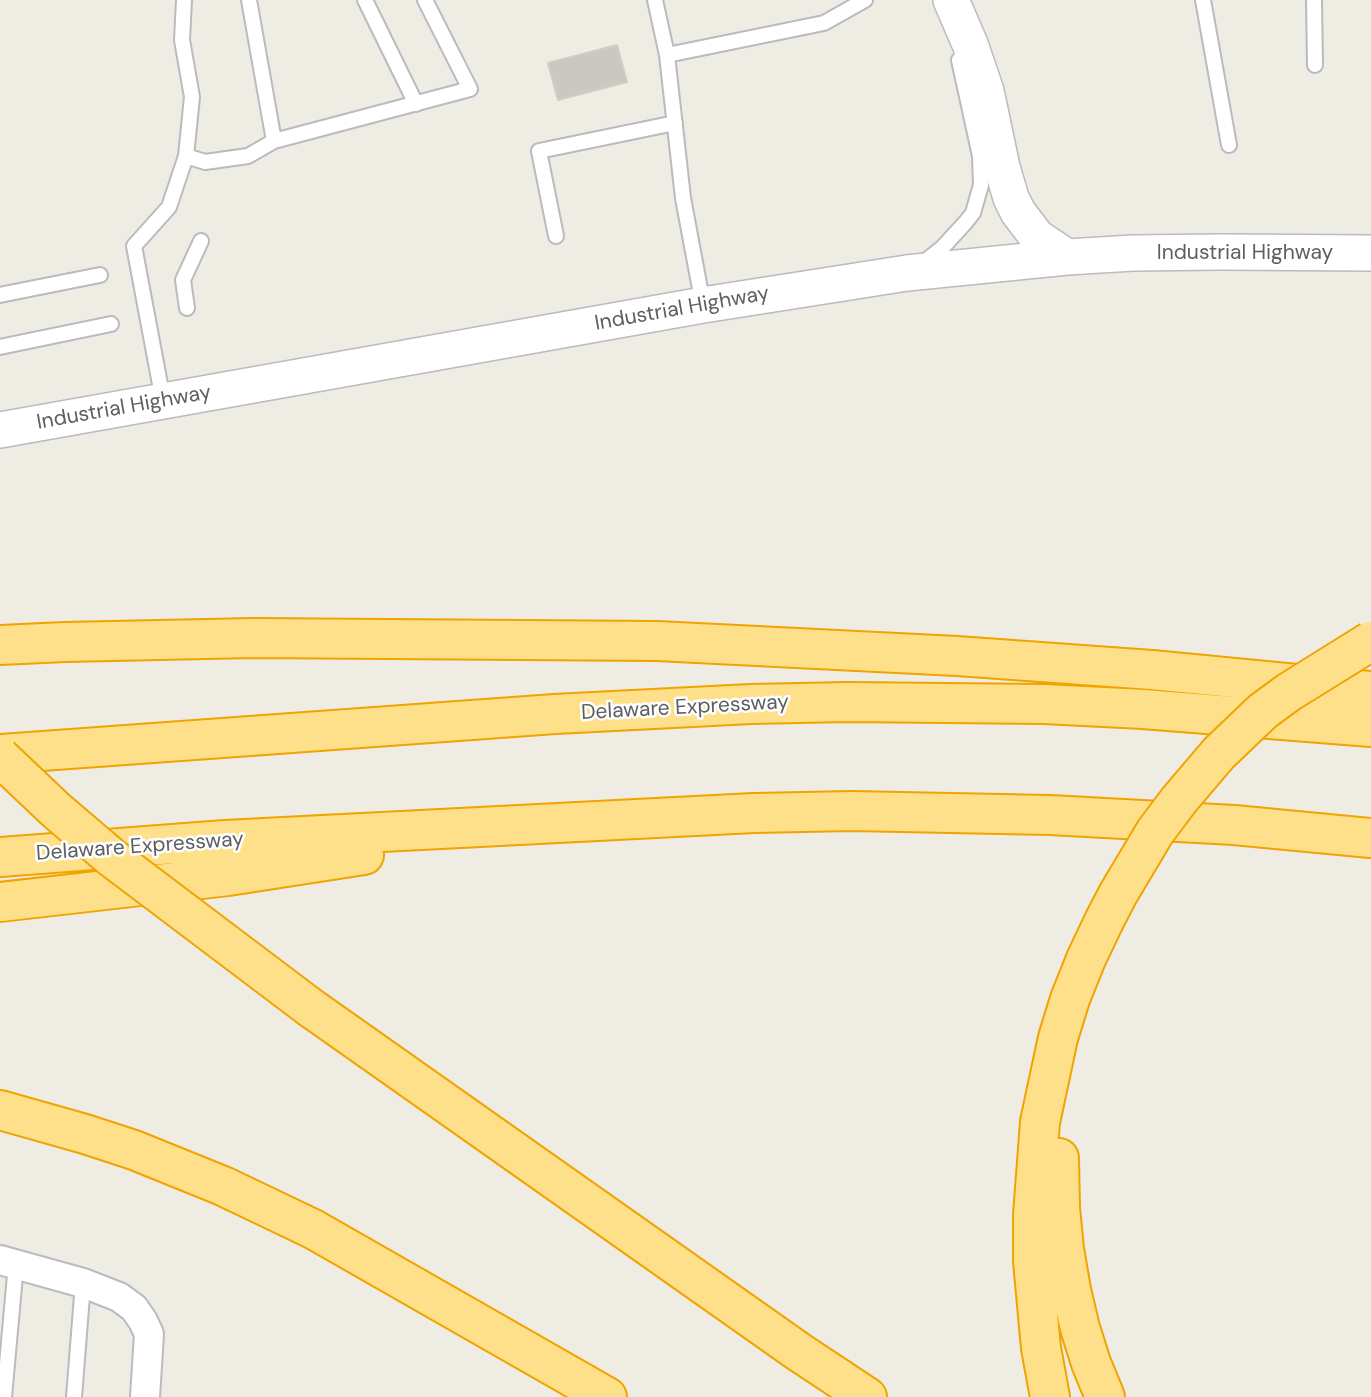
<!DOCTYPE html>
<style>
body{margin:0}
canvas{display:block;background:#eeece3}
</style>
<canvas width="1371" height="1397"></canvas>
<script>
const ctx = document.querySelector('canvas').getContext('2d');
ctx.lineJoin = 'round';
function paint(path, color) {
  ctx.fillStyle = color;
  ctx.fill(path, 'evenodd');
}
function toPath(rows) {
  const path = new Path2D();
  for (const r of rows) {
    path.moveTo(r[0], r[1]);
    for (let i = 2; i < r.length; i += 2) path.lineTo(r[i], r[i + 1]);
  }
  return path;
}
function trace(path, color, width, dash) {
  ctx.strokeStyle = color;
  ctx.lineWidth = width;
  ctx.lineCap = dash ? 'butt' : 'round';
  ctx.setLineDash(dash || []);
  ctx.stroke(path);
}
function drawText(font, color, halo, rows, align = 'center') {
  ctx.font = font + ' "DM Sans",sans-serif';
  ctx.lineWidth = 5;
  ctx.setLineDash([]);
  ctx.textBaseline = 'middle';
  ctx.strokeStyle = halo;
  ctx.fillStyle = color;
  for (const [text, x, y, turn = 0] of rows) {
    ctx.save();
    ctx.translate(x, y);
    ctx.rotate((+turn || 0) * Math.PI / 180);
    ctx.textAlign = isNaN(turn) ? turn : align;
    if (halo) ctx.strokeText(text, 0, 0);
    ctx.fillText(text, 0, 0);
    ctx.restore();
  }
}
const building = toPath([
 [617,45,627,82,558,100,548,63,617,45]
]);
paint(building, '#cbc8c2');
trace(building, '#d3cdc1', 2);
const service = toPath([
 [249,0,274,141],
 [365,0,416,104],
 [655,0,667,55,683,198,703,305],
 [1203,0,1229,145],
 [1314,0,1315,65],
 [667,55,824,23,865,0],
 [186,156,205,162,248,156,274,141,470,89,425,0],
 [556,236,539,151,675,123],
 [923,263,942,248,965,223,973,213,981,185,980,156,959,60],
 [0,295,100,275],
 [187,308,183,280,201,241],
 [0,347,111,324],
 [163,400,134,246,169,207,186,156,192,97,182,40,184,0],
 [4,1397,16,1264],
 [74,1397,83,1283]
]);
const minor = toPath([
 [0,1260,83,1283,119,1297,134,1308,143,1321,149,1334,145,1397]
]);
const tertiary = toPath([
 [951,0,970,44,986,91,1002,167,1011,198,1018,212,1037,237,1067,257],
 [0,430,703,305,907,273,1067,257,1133,253,1221,252,1371,253]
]);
const motorway = toPath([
 [0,645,65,642,253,638,657,641,957,656,1152,670,1371,691],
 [0,754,555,714,751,704,847,702,1044,704,1143,709,1371,727],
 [0,857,225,840,754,813,852,811,1050,815,1234,825,1371,838],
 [0,902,228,876,364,855],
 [311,1008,799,1352,867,1397],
 [0,1110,85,1134,134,1150,223,1186,267,1207,313,1229,607,1397],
 [1059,1158,1060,1208,1064,1249,1071,1290,1080,1328,1091,1363,1105,1397],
 [1050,1397,1041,1348,1033,1261,1033,1215,1040,1122,1058,1038,1070,999,1086,959,1104,921]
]);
trace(service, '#b8bbc0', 18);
trace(minor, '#b8bbc0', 32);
trace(tertiary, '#b8bbc0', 38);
trace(motorway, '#f1a300', 42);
trace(service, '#fff', 14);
trace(minor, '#fff', 28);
trace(tertiary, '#fff', 35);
trace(motorway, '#ffe08a', 38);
const motorwayBridge = toPath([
 [0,757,57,811,111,857,311,1008],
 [1104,921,1118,894,1155,832,1179,800,1219,753,1263,711,1289,692,1371,641]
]);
trace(motorwayBridge, '#f1a300', 42, []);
trace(motorwayBridge, '#ffe08a', 38);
drawText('21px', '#5b5f64', '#fff', [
 ["Industrial Highway",1245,253],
 ["Industrial Highway",682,309,-10],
 ["Industrial Highway",124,408,-10],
 ["Delaware Expressway",685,708,-3],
 ["Delaware Expressway",140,847,-4]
]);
</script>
